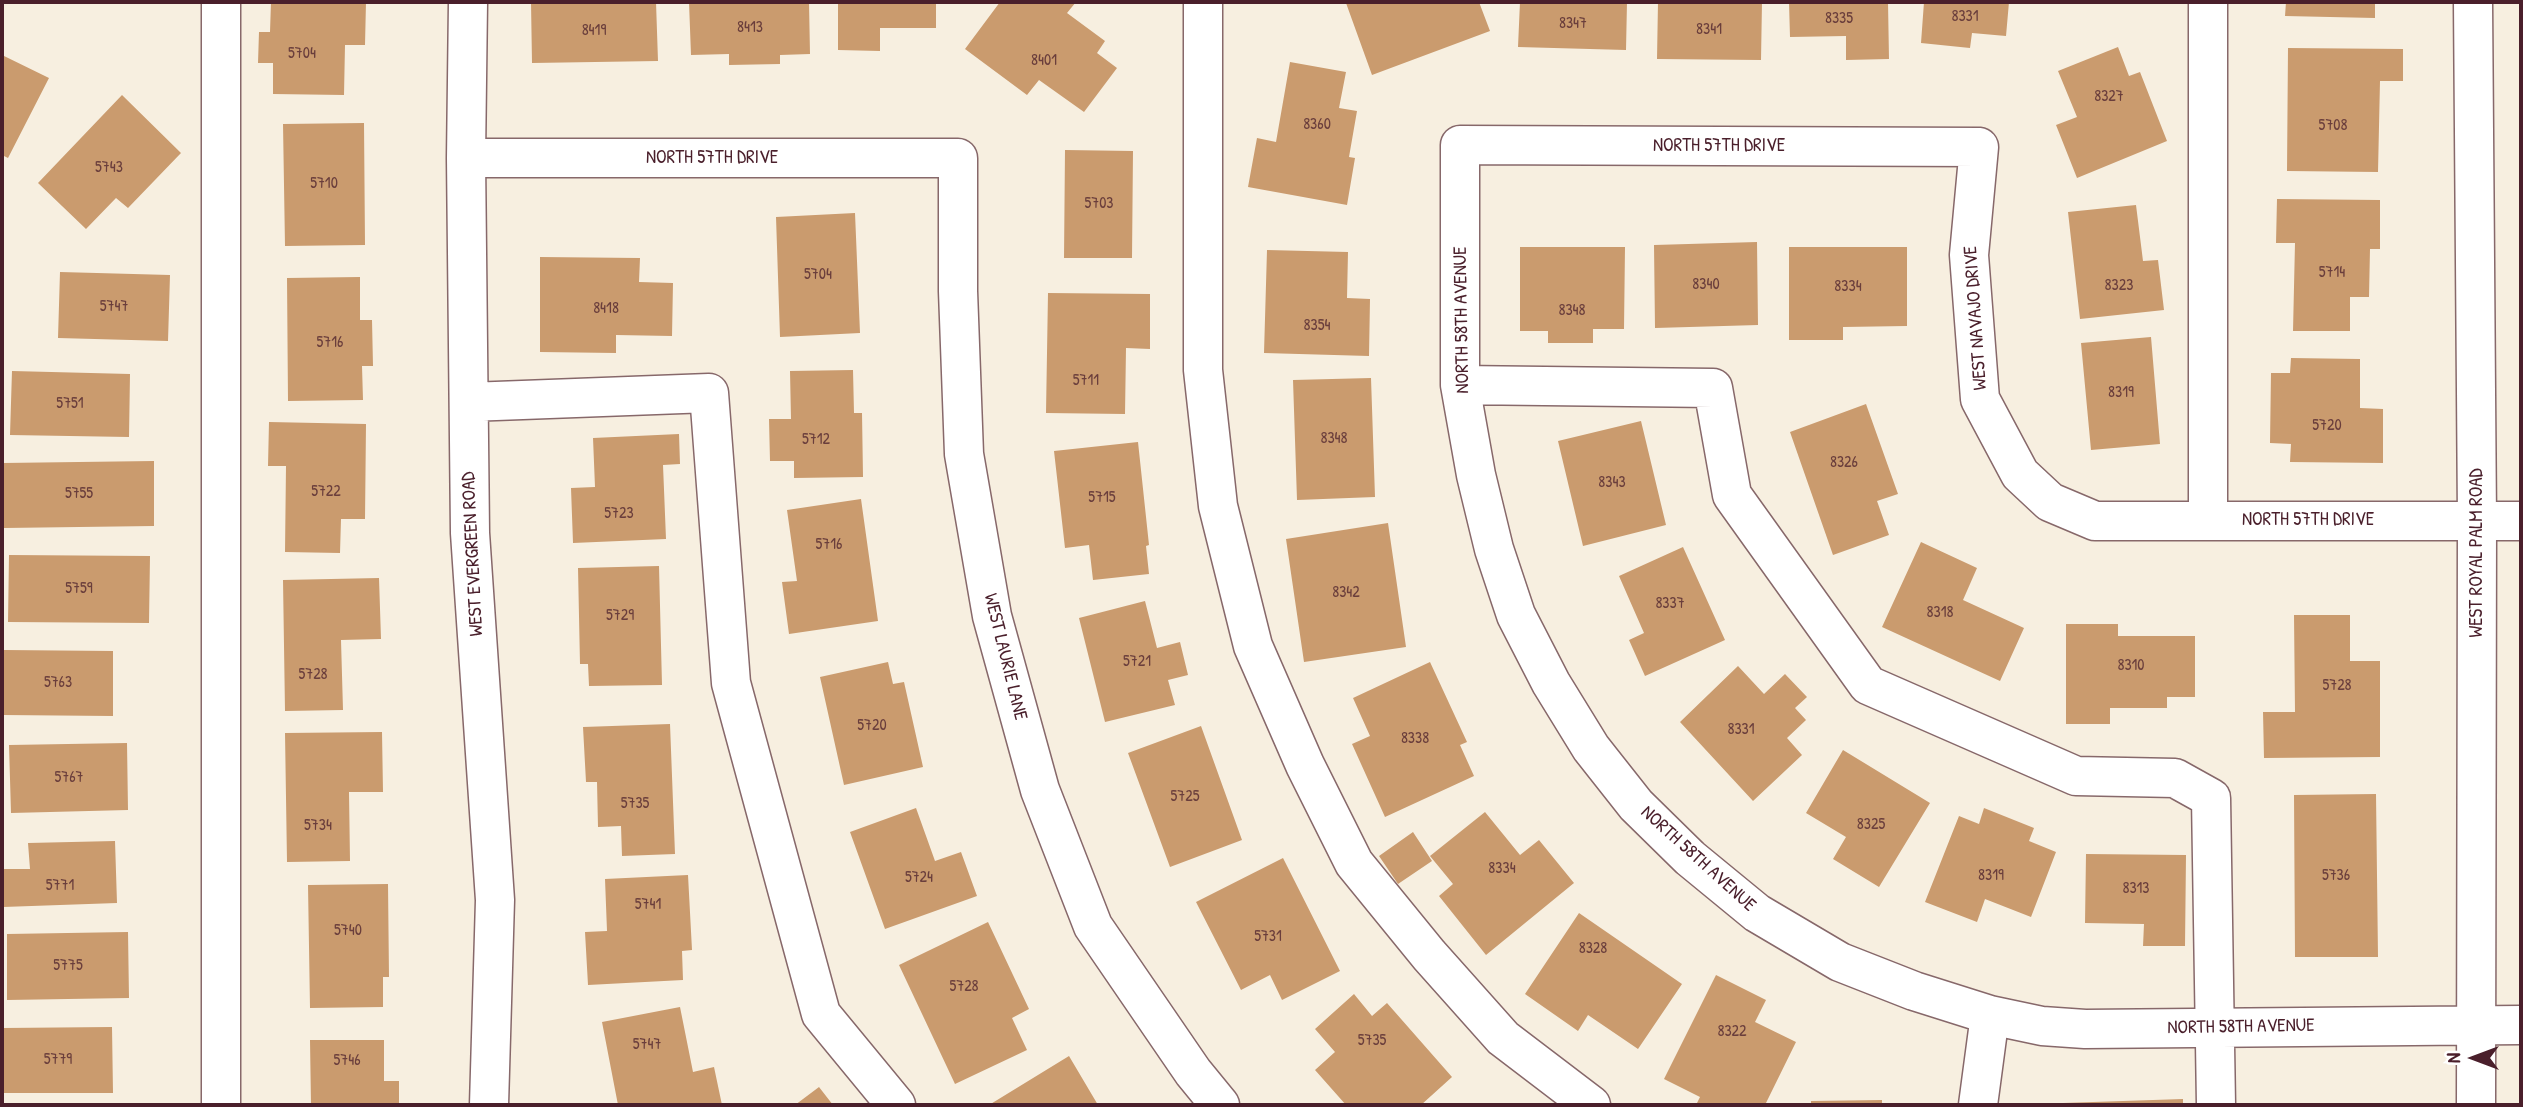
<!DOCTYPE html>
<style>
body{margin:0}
#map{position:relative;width:2523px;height:1107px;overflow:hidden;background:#f7efe0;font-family:"Patrick Hand",sans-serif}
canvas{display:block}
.frame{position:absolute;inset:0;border:4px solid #4a1f2b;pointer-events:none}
.north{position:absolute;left:2439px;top:1023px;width:70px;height:70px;-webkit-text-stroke:5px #fff;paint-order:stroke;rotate:270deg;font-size:19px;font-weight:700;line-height:28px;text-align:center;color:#4a1f2b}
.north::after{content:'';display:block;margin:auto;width:24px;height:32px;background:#4a1f2b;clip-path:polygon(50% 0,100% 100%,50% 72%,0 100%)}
</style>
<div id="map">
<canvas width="2523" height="1107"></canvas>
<div class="frame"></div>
<div class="north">N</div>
</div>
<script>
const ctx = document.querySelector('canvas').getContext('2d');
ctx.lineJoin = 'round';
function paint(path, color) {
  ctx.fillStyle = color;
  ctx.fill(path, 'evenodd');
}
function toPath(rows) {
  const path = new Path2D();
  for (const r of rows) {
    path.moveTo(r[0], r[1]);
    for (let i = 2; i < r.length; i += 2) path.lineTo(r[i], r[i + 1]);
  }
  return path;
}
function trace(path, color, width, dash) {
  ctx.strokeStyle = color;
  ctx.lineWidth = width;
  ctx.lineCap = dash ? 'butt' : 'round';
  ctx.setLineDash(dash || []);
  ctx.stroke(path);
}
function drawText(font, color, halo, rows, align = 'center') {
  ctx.font = font + ' "Patrick Hand",sans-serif';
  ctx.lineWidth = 5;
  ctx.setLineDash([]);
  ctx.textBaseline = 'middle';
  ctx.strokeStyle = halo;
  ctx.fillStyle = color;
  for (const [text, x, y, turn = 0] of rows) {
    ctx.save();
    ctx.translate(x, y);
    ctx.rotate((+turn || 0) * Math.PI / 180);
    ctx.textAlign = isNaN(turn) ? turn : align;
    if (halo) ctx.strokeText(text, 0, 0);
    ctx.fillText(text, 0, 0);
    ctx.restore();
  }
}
paint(toPath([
 [271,2,366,2,365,45,345,45,344,95,273,94,273,63,258,63,259,32,270,32],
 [531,2,656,2,658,61,532,63],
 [689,2,809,2,810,54,780,55,780,64,729,65,729,54,691,55],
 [838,2,936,2,936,28,880,28,880,51,838,50],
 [1000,2,1076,2,1067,13,1105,41,1097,53,1117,68,1084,112,1039,80,1027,95,965,49],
 [1349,2,1479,2,1490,31,1372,75,1346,3],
 [1520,2,1627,2,1626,50,1518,47],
 [1658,2,1762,2,1761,60,1657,59],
 [1789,2,1888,2,1889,59,1846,60,1846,36,1790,37],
 [1924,2,2009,2,2006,36,1972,33,1970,48,1921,43],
 [2286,2,2375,2,2375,18,2285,16],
 [2118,47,2129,76,2140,72,2167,141,2077,178,2056,125,2077,117,2058,71],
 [2288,48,2403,49,2403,81,2380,81,2378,172,2287,171],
 [2,55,49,78,8,158,2,155],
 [1290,62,1346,72,1339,108,1357,111,1349,157,1355,158,1347,205,1248,187,1257,138,1276,142],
 [122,95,181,153,128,208,116,198,86,229,38,183],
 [364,123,365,245,285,246,283,124],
 [1065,150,1133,151,1132,258,1064,258],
 [2277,199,2380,200,2380,249,2370,249,2369,297,2350,297,2350,331,2293,331,2295,243,2276,243],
 [2136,205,2143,261,2158,260,2164,310,2080,319,2068,212],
 [855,213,860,333,780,337,776,217],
 [1757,242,1758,325,1655,328,1654,245],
 [1520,247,1625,247,1624,329,1593,329,1593,343,1548,343,1548,331,1520,331],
 [1789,247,1907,247,1907,326,1843,327,1843,340,1789,340],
 [1267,250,1348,252,1347,298,1370,299,1369,356,1264,353],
 [540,257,640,258,639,282,673,283,672,336,616,335,616,353,540,352],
 [60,272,170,275,168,341,58,338],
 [360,277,360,320,372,320,373,366,362,366,363,400,288,401,287,278],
 [1048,293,1150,294,1150,349,1126,348,1125,414,1046,413],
 [2151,337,2160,444,2091,450,2081,343],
 [2291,358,2360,359,2360,408,2383,409,2383,463,2290,462,2291,444,2270,443,2271,373,2290,373],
 [853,370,854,413,862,413,863,477,794,478,794,461,770,461,769,419,791,419,790,371],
 [12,371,130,374,129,437,10,435],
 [1371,378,1375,497,1297,500,1293,380],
 [1866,404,1898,494,1877,501,1889,535,1833,555,1790,432],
 [1641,421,1666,525,1583,546,1558,441],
 [269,422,366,424,365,519,341,519,340,553,285,552,286,466,268,466],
 [679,434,680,464,663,465,666,539,573,543,571,488,595,487,593,438],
 [1138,442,1149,545,1146,546,1149,574,1093,580,1089,545,1065,548,1054,451],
 [154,461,154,526,4,528,3,463],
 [861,499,878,621,789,634,782,582,797,581,787,510],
 [1388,523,1406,647,1304,662,1286,539],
 [1921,542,1977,568,1963,600,2024,628,2000,681,1882,627],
 [1683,547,1725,640,1645,676,1629,640,1644,633,1619,576],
 [9,555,150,556,149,623,8,622],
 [659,566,662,685,589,686,588,664,580,664,578,568],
 [379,578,381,639,341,640,343,710,285,711,283,580],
 [1145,601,1157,648,1180,642,1188,675,1168,680,1175,705,1105,722,1079,618],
 [2294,615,2350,615,2350,661,2380,661,2380,757,2264,758,2263,712,2295,712],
 [2066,624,2118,624,2118,636,2195,636,2195,697,2167,697,2167,708,2110,708,2110,724,2066,724],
 [4,650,113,651,113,716,3,715],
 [888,662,893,684,904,682,923,767,844,785,820,677],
 [1430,662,1467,742,1460,745,1474,776,1385,817,1352,744,1370,736,1353,698],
 [1738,666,1764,694,1785,674,1807,697,1795,708,1806,720,1787,738,1802,755,1753,801,1680,722],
 [670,724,675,854,622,856,621,826,598,827,597,782,586,782,583,727],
 [1201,726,1242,840,1170,867,1128,753],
 [382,732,383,792,349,792,350,861,287,862,285,733],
 [127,743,128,810,11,813,9,745],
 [1843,750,1930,803,1879,887,1833,859,1846,837,1806,813],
 [2376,794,2378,957,2295,957,2294,795],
 [916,808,935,861,961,852,977,896,885,929,850,832],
 [1984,808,2034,828,2029,841,2056,852,2031,917,1985,899,1977,922,1925,902,1959,816,1979,824],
 [1485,812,1520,855,1539,840,1574,883,1486,955,1439,896,1453,884,1430,856],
 [1413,832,1432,861,1398,884,1379,856],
 [115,841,117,903,3,907,2,869,30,869,28,843],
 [2086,854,2186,855,2185,946,2143,946,2144,924,2085,923],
 [1283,858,1340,971,1282,1000,1270,975,1241,990,1196,902],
 [688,875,692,950,682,951,683,980,588,985,585,932,607,931,605,879],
 [388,884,389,977,383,977,383,1007,310,1008,308,885],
 [1579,913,1682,984,1638,1049,1588,1015,1578,1031,1525,994],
 [988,922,1029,1009,1012,1018,1027,1050,955,1084,899,965],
 [128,932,129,998,7,1000,7,934],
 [1716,975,1766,1000,1755,1022,1796,1042,1765,1105,1696,1105,1700,1097,1664,1079],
 [1354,994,1372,1016,1387,1003,1452,1077,1421,1105,1346,1105,1315,1070,1335,1052,1315,1029],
 [680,1007,693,1072,714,1067,722,1105,618,1105,602,1022],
 [112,1027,113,1093,4,1093,3,1028],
 [310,1040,384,1040,384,1081,399,1081,399,1105,311,1105],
 [1069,1056,1098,1105,989,1105],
 [819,1087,833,1105,795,1105],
 [2183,1099,2183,1105,2063,1105,2063,1103],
 [1882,1100,1882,1105,1811,1105,1811,1101]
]), '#ca9b6e');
const minor = toPath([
 [221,2,221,1105],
 [468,2,466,158,470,533,495,900,489,1105],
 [1203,2,1203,370,1218,506,1253,646,1305,765,1354,863,1429,955,1503,1038,1591,1105],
 [2208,2,2208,520],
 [2473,2,2477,521,2476,1105],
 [466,158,958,158,958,291,964,454,992,616,1040,790,1093,926,1193,1072,1220,1105],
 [1460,385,1713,388,1732,495,1868,685,2076,776,2175,778,2211,798,2216,1105],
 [469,402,709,393,731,683,821,1014,896,1105],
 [2521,521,2095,521,2050,502,2020,474,1980,399,1969,255,1979,147,1460,145,1460,385,1476,475,1494,549,1516,615,1551,683,1591,748,1636,805,1690,858,1757,913,1840,962,1914,991,1990,1015,2042,1026,2085,1029,2521,1025],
 [1978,1105,1990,1015]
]);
trace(minor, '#87686a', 41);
trace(minor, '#fff', 38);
drawText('16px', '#6a3e3c', null, [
 ["8331",1965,17],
 ["8335",1839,19],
 ["8347",1573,24],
 ["8413",750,28],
 ["8341",1709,30],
 ["8419",594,31],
 ["5704",302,54],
 ["8401",1044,61],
 ["8327",2109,97],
 ["8360",1317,125],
 ["5708",2333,126],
 ["5743",109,168],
 ["5710",324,184],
 ["5703",1099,204],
 ["5714",2332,273],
 ["5704",818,275],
 ["8340",1706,285],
 ["8323",2119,286],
 ["8334",1848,287],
 ["5747",114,307],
 ["8418",606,309],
 ["8348",1572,311],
 ["8354",1317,326],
 ["5716",330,343],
 ["5711",1086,381],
 ["8319",2121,393],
 ["5751",70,404],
 ["5720",2327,426],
 ["8348",1334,439],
 ["5712",816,440],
 ["8326",1844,463],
 ["8343",1612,483],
 ["5722",326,492],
 ["5755",79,494],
 ["5715",1102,498],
 ["5723",619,514],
 ["5716",829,545],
 ["5759",79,589],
 ["8342",1346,593],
 ["8337",1670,604],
 ["8318",1940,613],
 ["5729",620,616],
 ["5721",1137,662],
 ["8310",2131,666],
 ["5728",313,675],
 ["5763",58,683],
 ["5728",2337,686],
 ["5720",872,726],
 ["8331",1741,730],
 ["8338",1415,739],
 ["5767",69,778],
 ["5725",1185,797],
 ["5735",635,804],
 ["8325",1871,825],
 ["5734",318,826],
 ["8334",1502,869],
 ["8319",1991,876],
 ["5736",2336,876],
 ["5724",919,878],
 ["5771",60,886],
 ["8313",2136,889],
 ["5741",648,905],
 ["5740",348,931],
 ["5731",1268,937],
 ["8328",1593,949],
 ["5775",68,966],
 ["5728",964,987],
 ["8322",1732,1032],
 ["5735",1372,1041],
 ["5747",647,1045],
 ["5779",58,1060],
 ["5746",347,1061]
]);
drawText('19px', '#4a1f2b', '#fff', [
 ["NORTH 57TH DRIVE",1719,146],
 ["NORTH 57TH DRIVE",712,158],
 ["WEST NAVAJO DRIVE",1976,318,-94],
 ["NORTH 58TH AVENUE",1462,320,-91],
 ["NORTH 57TH DRIVE",2308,520],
 ["WEST ROYAL PALM ROAD",2477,553,-90],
 ["WEST EVERGREEN ROAD",473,554,-93],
 ["WEST LAURIE LANE",1005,657,76],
 ["NORTH 58TH AVENUE",1698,859,42],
 ["NORTH 58TH AVENUE",2241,1027,-1]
]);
</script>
